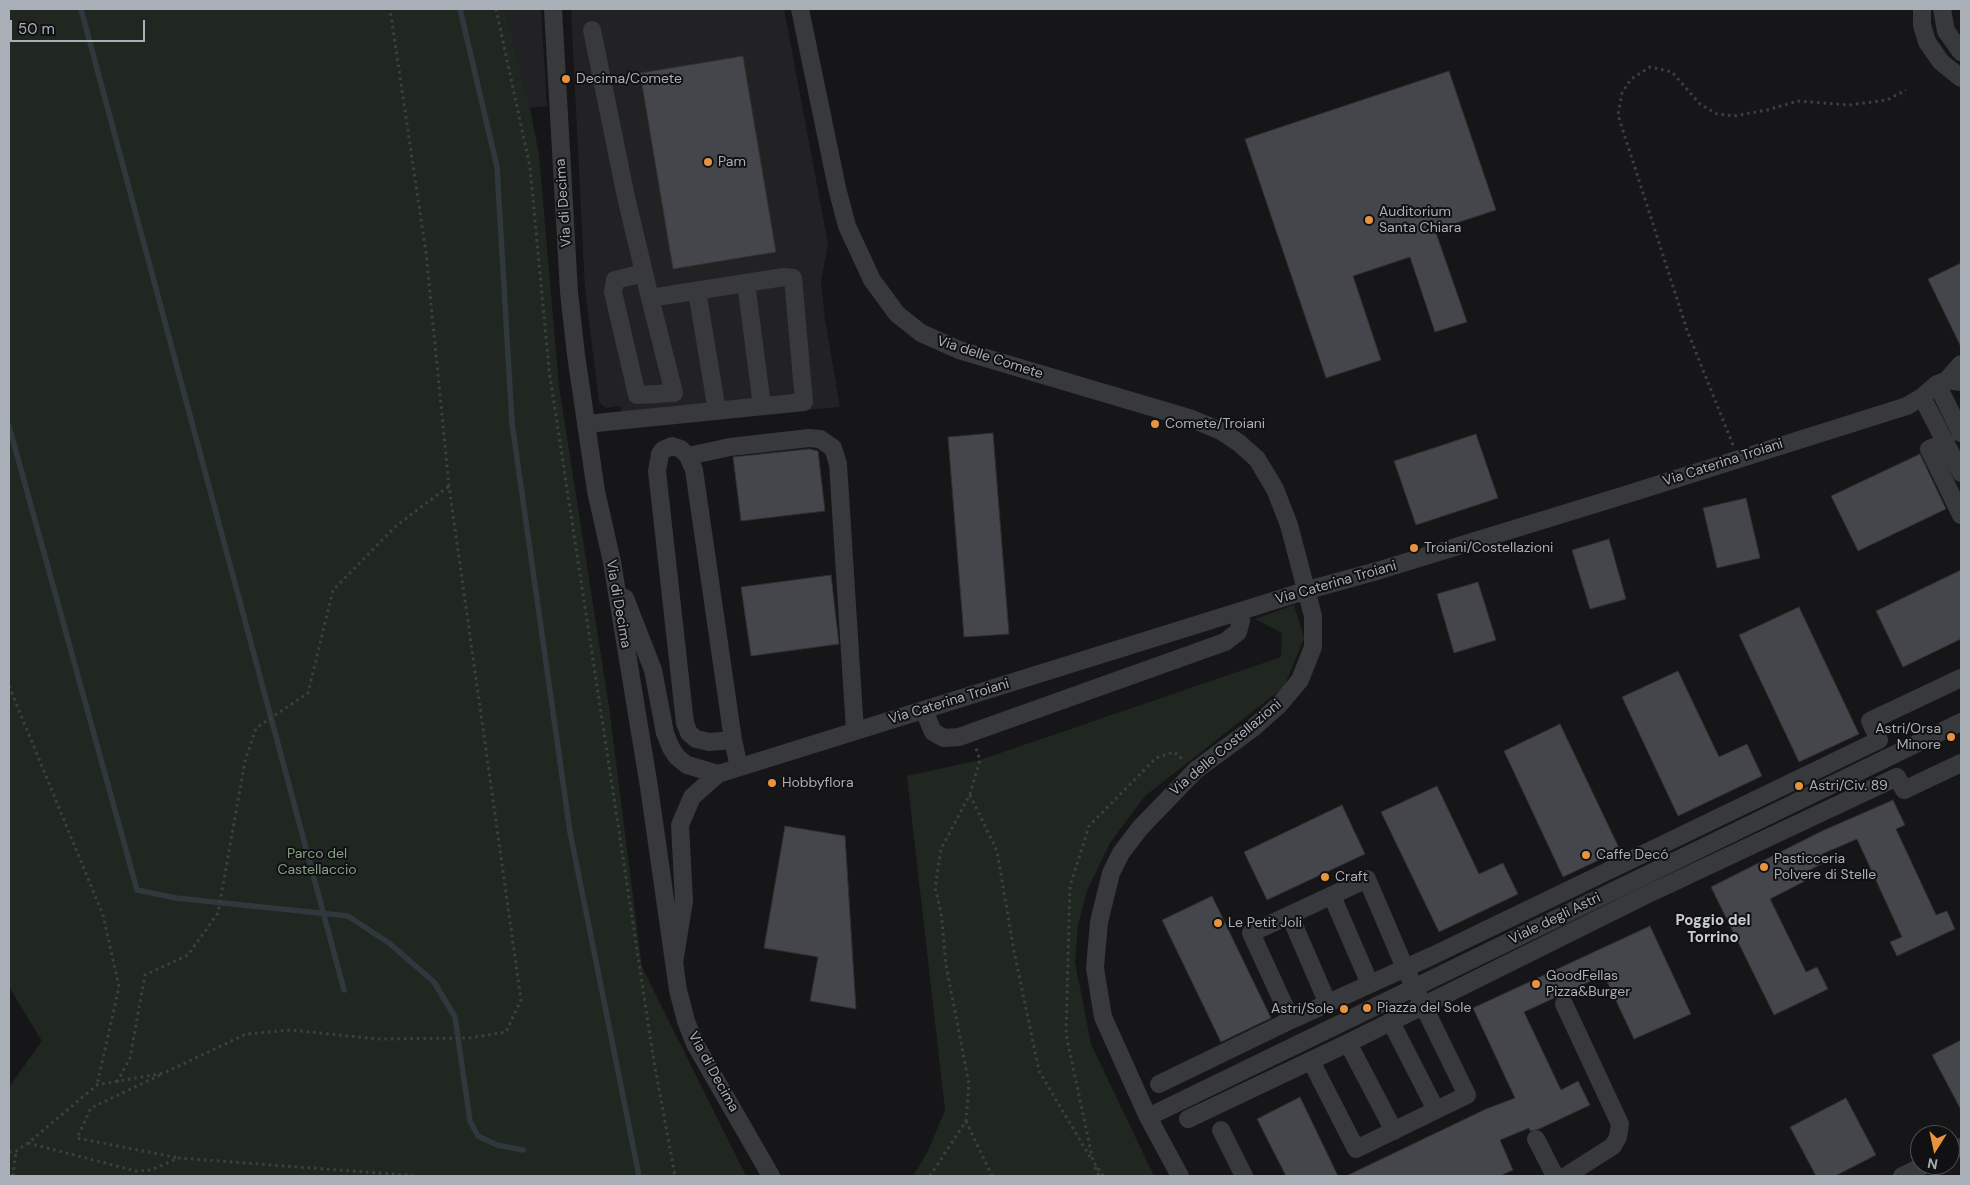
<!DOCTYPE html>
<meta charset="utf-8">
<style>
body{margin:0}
#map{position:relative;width:1970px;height:1185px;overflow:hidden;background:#161618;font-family:"DM Sans",sans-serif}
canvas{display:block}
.frame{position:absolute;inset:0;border:10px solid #a9afb7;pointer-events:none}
.north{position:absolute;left:1910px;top:1125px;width:50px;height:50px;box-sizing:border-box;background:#111113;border:1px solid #4e5055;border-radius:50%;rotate:190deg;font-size:14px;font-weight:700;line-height:20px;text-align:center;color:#a9afb7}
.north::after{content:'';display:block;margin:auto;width:18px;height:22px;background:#e8943e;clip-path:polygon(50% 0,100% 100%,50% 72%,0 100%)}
.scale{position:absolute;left:10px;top:20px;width:135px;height:22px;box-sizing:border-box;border:2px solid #a9afb7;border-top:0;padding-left:6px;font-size:15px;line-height:18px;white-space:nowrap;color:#a9afb7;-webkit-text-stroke:4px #111113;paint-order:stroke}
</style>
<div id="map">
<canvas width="1970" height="1185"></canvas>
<div class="frame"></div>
<div class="north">N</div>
<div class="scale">50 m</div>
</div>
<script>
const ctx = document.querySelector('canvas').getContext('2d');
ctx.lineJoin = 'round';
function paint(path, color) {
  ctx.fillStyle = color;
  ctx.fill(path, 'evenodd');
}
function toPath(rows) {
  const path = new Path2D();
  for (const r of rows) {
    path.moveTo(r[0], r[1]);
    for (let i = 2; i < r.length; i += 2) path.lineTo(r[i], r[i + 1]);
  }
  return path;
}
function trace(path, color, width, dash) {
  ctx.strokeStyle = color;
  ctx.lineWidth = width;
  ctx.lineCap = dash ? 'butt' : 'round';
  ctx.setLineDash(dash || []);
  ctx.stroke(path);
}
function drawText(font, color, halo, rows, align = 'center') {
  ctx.font = font + ' "DM Sans",sans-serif';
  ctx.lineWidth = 4;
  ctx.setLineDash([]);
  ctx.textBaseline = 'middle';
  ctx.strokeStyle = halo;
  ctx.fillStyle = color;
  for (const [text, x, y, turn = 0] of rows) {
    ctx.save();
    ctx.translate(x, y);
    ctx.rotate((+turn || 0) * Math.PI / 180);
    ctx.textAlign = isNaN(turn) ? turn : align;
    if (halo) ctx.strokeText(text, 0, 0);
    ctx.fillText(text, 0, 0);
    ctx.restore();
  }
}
paint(toPath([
 [505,9,541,9,547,106,530,108],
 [571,9,784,9,828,244,821,281,825,319,840,407,626,425,620,406,606,408,599,402,585,289]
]), '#222224');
paint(toPath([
 [9,9,505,9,530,108,539,155,559,386,609,707,642,967,746,1176,9,1176,9,1087,42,1041,9,987],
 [1294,605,1304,638,1284,687,1145,796,1110,843,1087,891,1078,925,1075,962,1091,1044,1154,1176,913,1176,928,1151,945,1110,907,776,980,760,1281,657,1282,633,1255,619]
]), '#202720');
trace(toPath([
 [81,9,344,990],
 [460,9,497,167,512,423,570,832,639,1176],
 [9,426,137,890,176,898,348,916,389,943,434,982,455,1017,470,1121,478,1136,497,1145,523,1150]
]), '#2f393d', 5.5);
const building = toPath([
 [743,56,776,252,673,269,640,73,743,56],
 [1449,71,1496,210,1435,230,1467,322,1435,332,1410,257,1353,276,1381,360,1326,378,1245,139,1449,71],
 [1961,263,1961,347,1928,279,1961,263],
 [993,433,1009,634,964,637,948,437,993,433],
 [1476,434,1498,498,1416,525,1394,461,1476,434],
 [809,449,818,451,825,511,741,521,733,457,809,449],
 [1920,454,1946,509,1858,551,1831,496,1920,454],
 [1746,498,1760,558,1717,568,1703,508,1746,498],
 [1609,539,1626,599,1590,609,1572,550,1609,539],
 [1961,570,1961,639,1903,667,1876,611,1961,570],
 [831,575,839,644,751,656,741,587,831,575],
 [1478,582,1496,640,1454,653,1437,594,1478,582],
 [1799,607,1859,734,1799,762,1739,635,1799,607],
 [1678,671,1719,757,1747,744,1762,776,1678,816,1622,697,1678,671],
 [1560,724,1620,850,1563,877,1504,751,1560,724],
 [1437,786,1479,874,1503,863,1518,894,1439,932,1381,812,1437,786],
 [1893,800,1905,825,1896,829,1936,915,1947,911,1955,929,1897,956,1890,942,1902,937,1857,839,1822,854,1825,862,1802,874,1805,881,1770,899,1806,972,1817,967,1828,989,1774,1015,1711,887,1822,831,1893,800],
 [1342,805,1365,854,1267,900,1244,852,1342,805],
 [785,826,845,836,856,1009,810,1001,818,957,764,948,785,826],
 [1212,896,1271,1018,1221,1042,1162,920,1212,896],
 [1650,926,1691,1014,1634,1039,1604,975,1524,1012,1561,1090,1578,1081,1590,1105,1539,1129,1530,1131,1529,1128,1500,1140,1513,1170,1500,1176,1346,1176,1486,1109,1515,1098,1473,1008,1650,926],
 [1961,1040,1961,1110,1932,1055,1961,1040],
 [1300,1097,1338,1176,1286,1176,1257,1119,1300,1097],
 [1846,1098,1876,1155,1835,1176,1816,1176,1790,1127,1846,1098]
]);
paint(building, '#45464b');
trace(building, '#303033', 1);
trace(toPath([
 [496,9,530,167,549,370,654,1062,675,1176],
 [1733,445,1687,330,1618,115,1622,93,1631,79,1650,67,1672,72,1700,104,1717,114,1734,116,1767,110,1798,101,1849,105,1887,100,1906,90],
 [9,686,103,915,119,987,97,1085],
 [970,795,997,851,1014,951,1039,1071,1090,1157],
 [160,1075,91,1108,77,1138,179,1158],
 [117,1082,130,1058,145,975,188,955,218,913,245,761,256,728,308,693,333,590,396,526,449,486],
 [966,1121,992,1176],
 [28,1143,136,1171,151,1170,179,1158,418,1176],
 [9,1152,16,1151,28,1143,97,1085,164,1073,246,1034,291,1030,378,1039,469,1038,506,1032,521,1000,449,486,426,253,390,9],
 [1095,1167,1099,1176],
 [13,1176,16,1151],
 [930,1176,966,1121,969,1084,946,965,941,912,935,888,941,849,970,794,980,760,976,748],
 [1103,1176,1093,1161,1066,1034,1070,886,1089,826,1156,758,1174,752,1182,759]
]), '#3d4043', 3, [2.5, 4]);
trace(toPath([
 [553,9,569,292,576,355,596,491,612,562,649,787,678,990,686,1021,695,1044,771,1176],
 [800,9,837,188,847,226,872,280,897,314,921,333,959,350,1192,419,1221,431,1239,443,1257,459,1275,489,1289,525,1313,616,1313,647,1300,680,1279,705,1253,728,1196,770,1140,828,1121,853,1111,873,1099,922,1095,968,1103,1017,1148,1117,1180,1176],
 [1922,9,1922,25,1927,42,1941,62,1961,78],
 [1942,9,1946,31,1961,52],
 [644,273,615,280,613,292,637,395,674,393,650,298],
 [746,283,762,406],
 [697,291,717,411],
 [1947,380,1961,364],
 [1937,384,1961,433],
 [1922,397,1961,473],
 [586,424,804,402,793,278,784,277,650,298,626,197,592,30],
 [1946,442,1929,449,1961,515],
 [688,456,730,447,809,438,820,439,833,448,838,464,855,731],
 [625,598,653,670,665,733,671,748,677,757,687,765,718,774],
 [924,710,933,732,944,738,959,737,1225,642,1238,632,1241,621,1239,612],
 [733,740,709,742,696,739,689,733,685,723,657,471,660,454,663,450,672,446,681,449,688,456,694,470,733,740,739,767],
 [1332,896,1370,984],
 [1290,916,1328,1004],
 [674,963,684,901,680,825,692,797,718,774,1308,590,1377,571,1628,494,1907,406,1922,397,1937,384,1947,380,1961,382],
 [1564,1004,1620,1124,1618,1137,1613,1146,1566,1176],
 [1291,1020,1251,933,1367,879,1405,968,1467,1095,1356,1149,1311,1061],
 [1391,1022,1436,1110],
 [1348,1043,1394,1131],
 [1159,1084,1291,1020,1434,955,1879,740,1870,721,1961,678],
 [1148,1117,1961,722],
 [1188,1119,1348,1043,1644,896,1897,777,1904,790,1961,763],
 [1221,1130,1244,1176],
 [1536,1139,1555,1176],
 [1950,1152,1961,1147],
 [1902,1176,1925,1165]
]), '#37393c', 18);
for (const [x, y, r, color] of [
 [566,79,5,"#e8943e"],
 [708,162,5,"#e8943e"],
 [1369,220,5,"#e8943e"],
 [1155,424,5,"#e8943e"],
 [1414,548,5,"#e8943e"],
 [1951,737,5,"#e8943e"],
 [772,783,5,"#e8943e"],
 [1799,786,5,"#e8943e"],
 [1586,855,5,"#e8943e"],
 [1764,867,5,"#e8943e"],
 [1325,877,5,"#e8943e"],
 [1218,923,5,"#e8943e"],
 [1536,984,5,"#e8943e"],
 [1367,1008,5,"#e8943e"],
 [1344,1009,5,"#e8943e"]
]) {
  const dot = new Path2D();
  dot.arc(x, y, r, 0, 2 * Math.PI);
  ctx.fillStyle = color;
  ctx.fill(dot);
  trace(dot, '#111113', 2);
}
drawText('14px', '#a9afb7', '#111113', [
 ["Decima/Comete",576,79],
 ["Pam",718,162],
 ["Auditorium",1379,212],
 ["Santa Chiara",1379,228],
 ["Comete/Troiani",1165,424],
 ["Troiani/Costellazioni",1424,548],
 ["Astri/Orsa",1941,729,"right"],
 ["Minore",1941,745,"right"],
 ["Hobbyflora",782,783],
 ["Astri/Civ. 89",1809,786],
 ["Caffe Decó",1596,855],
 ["Pasticceria",1774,859],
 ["Polvere di Stelle",1774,875],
 ["Craft",1335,877],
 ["Le Petit Joli",1228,923],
 ["GoodFellas",1546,976],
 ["Pizza&Burger",1546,992],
 ["Piazza del Sole",1377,1008],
 ["Astri/Sole",1334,1009,"right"]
], 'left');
drawText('14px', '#a9afb7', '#111113', [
 ["Via di Decima",564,203,-94],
 ["Via delle Comete",990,358,18],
 ["Via Caterina Troiani",1723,463,-18],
 ["Via Caterina Troiani",1336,583,-16],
 ["Via di Decima",618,604,80],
 ["Via Caterina Troiani",949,702,-17],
 ["Via delle Costellazioni",1226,748,-40],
 ["Viale degli Astri",1555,919,-26],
 ["Via di Decima",713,1072,61]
]);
drawText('14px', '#84a181', '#111113', [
 ["Parco del",317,854],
 ["Castellaccio",317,870]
]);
drawText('bold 15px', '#c9cdd3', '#111113', [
 ["Poggio del",1713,921],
 ["Torrino",1713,938]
]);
</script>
